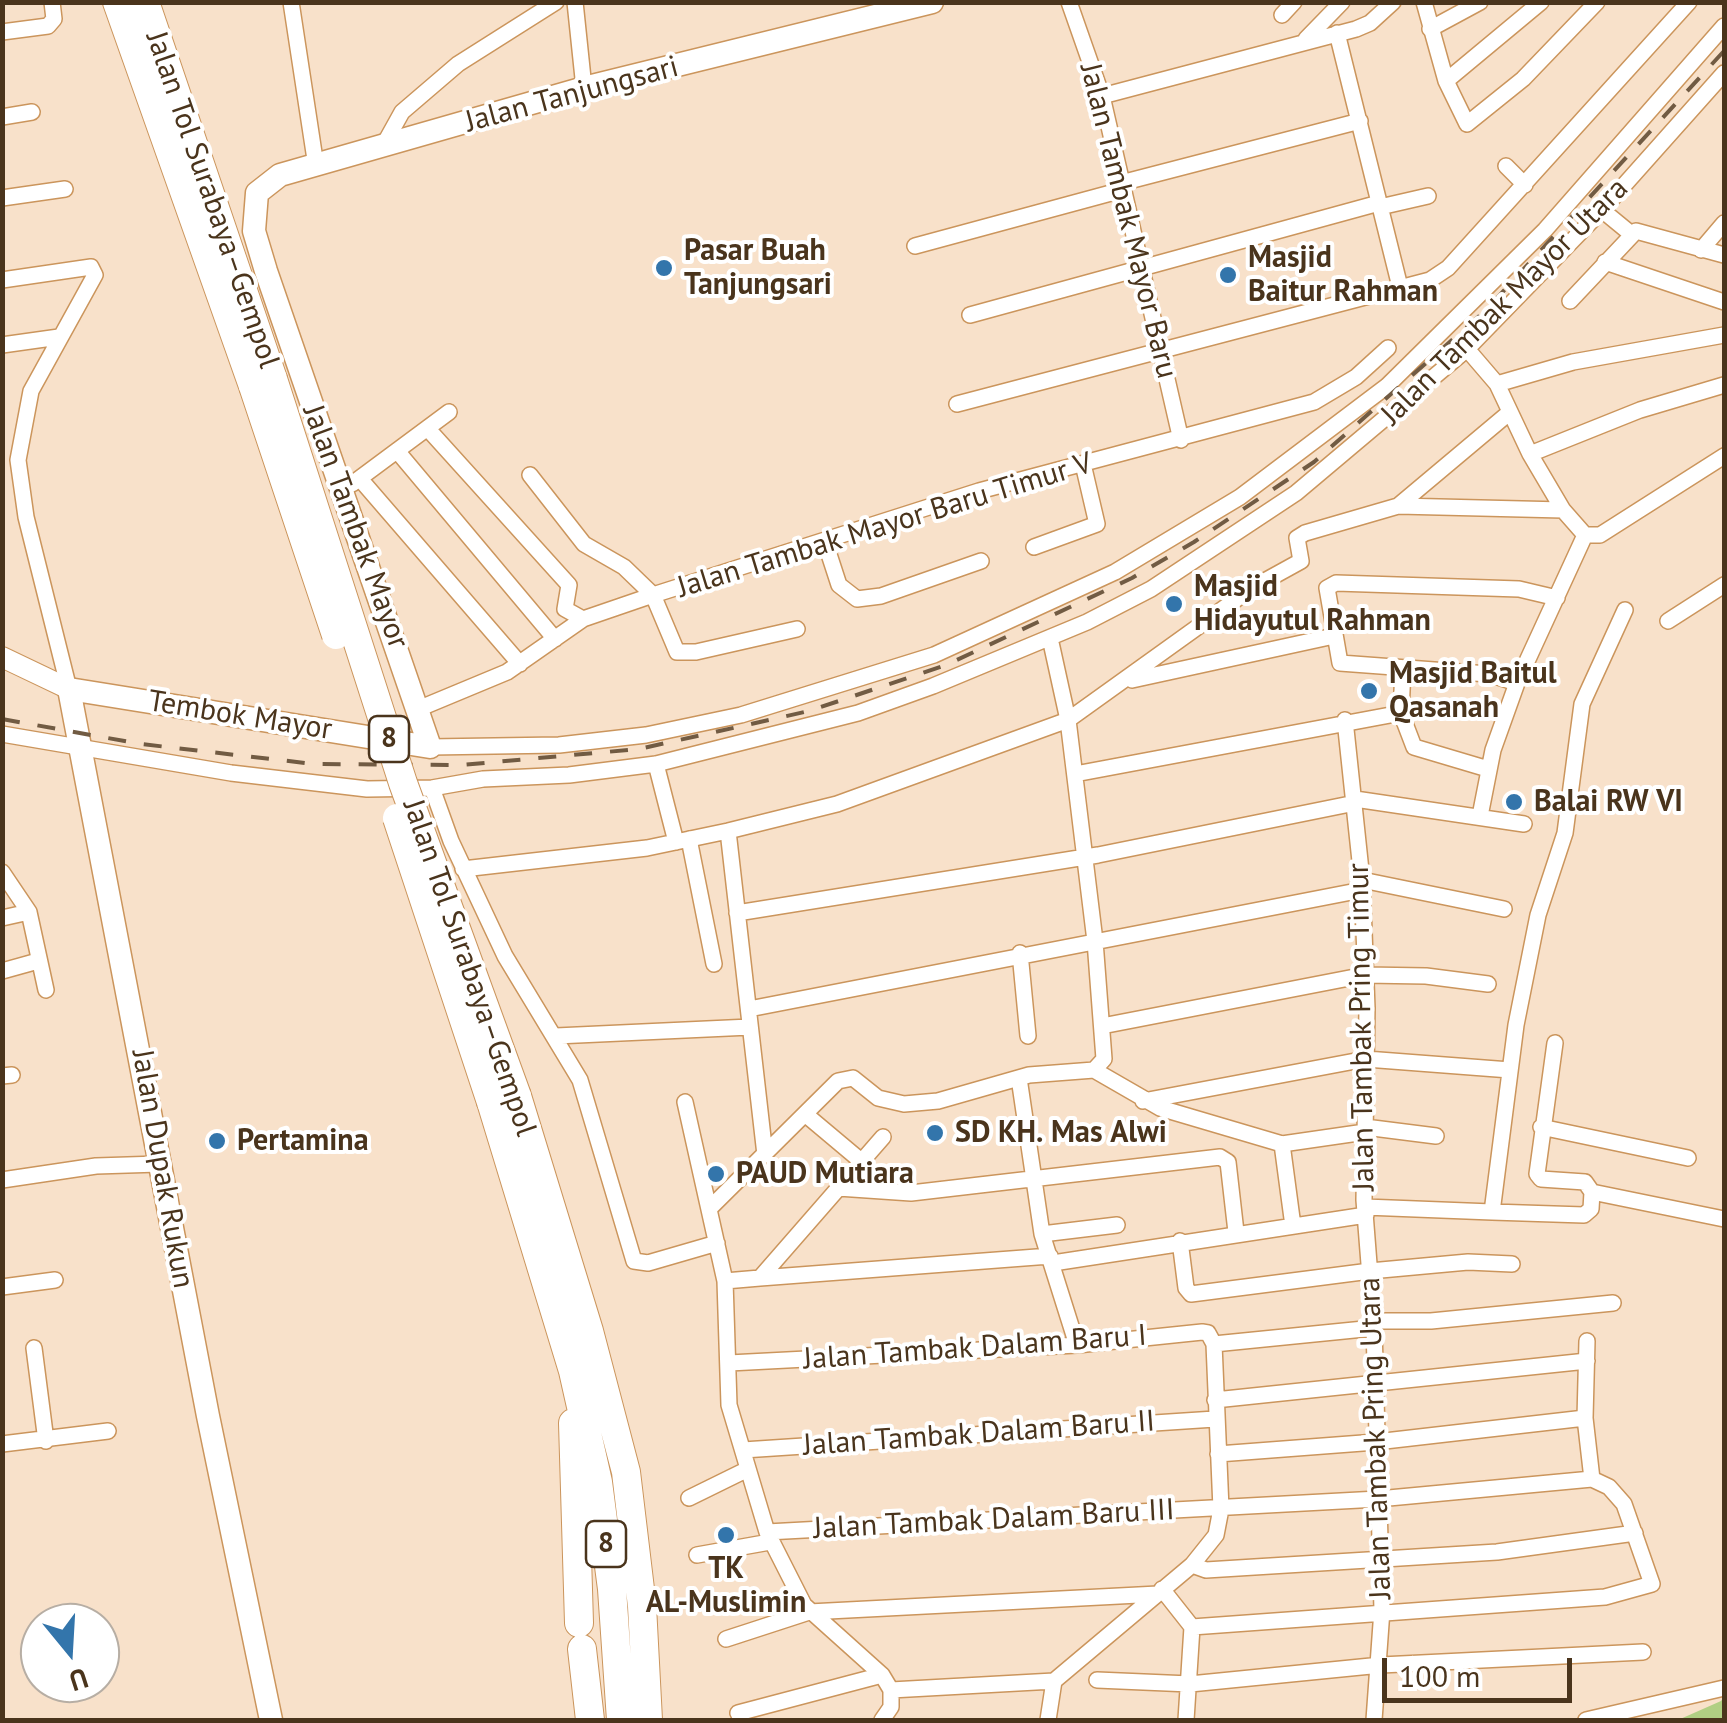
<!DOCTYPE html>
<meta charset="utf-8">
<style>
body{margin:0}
#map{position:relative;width:1727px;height:1723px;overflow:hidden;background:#f8e1ca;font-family:"PT Sans",sans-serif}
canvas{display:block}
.frame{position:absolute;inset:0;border:5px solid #4a341c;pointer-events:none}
.north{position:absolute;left:20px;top:1603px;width:100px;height:100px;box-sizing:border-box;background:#fff;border:2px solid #b7aea4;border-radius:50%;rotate:162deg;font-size:28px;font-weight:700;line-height:40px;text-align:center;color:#4a341c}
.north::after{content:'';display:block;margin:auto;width:35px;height:45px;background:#3375ab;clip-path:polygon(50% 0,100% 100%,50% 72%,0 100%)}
.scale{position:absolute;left:1382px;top:1658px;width:190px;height:45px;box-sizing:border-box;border:5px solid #4a341c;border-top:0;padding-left:12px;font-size:30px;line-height:35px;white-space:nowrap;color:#4a341c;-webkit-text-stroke:8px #fff;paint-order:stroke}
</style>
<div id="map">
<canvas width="1727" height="1723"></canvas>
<div class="frame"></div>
<div class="north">U</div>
<div class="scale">100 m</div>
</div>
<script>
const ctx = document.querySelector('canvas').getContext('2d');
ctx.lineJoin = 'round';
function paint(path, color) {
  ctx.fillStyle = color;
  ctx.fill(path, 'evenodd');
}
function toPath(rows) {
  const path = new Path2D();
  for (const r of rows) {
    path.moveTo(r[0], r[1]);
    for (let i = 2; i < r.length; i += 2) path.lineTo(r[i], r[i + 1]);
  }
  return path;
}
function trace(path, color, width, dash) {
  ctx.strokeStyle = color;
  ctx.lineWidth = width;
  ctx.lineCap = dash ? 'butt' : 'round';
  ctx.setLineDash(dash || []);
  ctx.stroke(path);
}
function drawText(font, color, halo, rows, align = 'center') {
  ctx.font = font + ' "PT Sans",sans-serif';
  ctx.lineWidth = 8;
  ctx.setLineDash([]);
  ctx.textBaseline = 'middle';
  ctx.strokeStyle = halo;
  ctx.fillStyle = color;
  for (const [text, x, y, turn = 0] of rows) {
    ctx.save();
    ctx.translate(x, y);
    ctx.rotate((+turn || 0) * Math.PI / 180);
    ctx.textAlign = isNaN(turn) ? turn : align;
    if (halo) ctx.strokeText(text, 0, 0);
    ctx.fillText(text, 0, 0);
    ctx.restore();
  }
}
paint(toPath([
 [1724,1697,1724,1720,1678,1720,1721,1701]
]), '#b0cf83');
const minor = toPath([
 [291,2,316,166],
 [575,2,584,88],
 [1069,2,1102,96,1181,440],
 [1424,2,1446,81,1467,124,1523,79,1597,2],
 [1282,15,1294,2],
 [1430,29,1480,2],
 [2,32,48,26,54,19,52,2],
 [1337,33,1401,291],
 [1306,39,1342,2],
 [1446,81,1541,2],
 [1102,96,1356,29,1370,23,1393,2],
 [2,117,32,112],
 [382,148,402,112,458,64,556,2],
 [1506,166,1525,185],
 [1121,183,1360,121],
 [2,198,65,189],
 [1380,207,1428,196],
 [1602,210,1630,233],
 [915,246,1122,190],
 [1701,250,1724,223],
 [1605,262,1724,302],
 [2,280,91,267,95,275,31,391,18,460,26,517,69,689],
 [1570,301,1636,231,1724,255],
 [970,315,1379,203],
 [2,345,59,337],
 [1467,349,1497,384,1530,454,1563,510,1585,535],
 [1497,384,1573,362,1724,335],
 [957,404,1430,280,1448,268,1689,2],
 [428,429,569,585,565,609,583,619],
 [398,452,555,639],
 [1530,454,1640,410,1724,385],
 [361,480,520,664],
 [352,484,449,412],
 [1398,506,1510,412],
 [1585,535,1600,535,1724,456],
 [825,542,839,585,857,599,881,596,981,561],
 [1034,547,1097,524,1083,464],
 [1668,621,1724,585],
 [797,629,696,652,677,652,653,595,979,491,1314,402,1356,377,1388,348],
 [1050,638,1068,720,1095,941,1104,1059,1094,1070],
 [1403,668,1401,713,1414,747,1488,769],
 [1132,680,1334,636],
 [1517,683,1488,674,1340,663,1327,588,1336,583,1519,589,1557,598],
 [418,709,507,672,583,619,653,595,624,567,584,544,530,475],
 [1345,720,1362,880,1367,1008,1364,1200,1374,1328,1382,1610,1374,1720],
 [2,734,231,773,367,789,432,788,483,779,569,775,656,764,858,713,933,686,1087,622,1151,589,1296,493,1467,349,1602,210,1724,73],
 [430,747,559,745,646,735,741,715,934,655,1115,572,1240,497,1387,386,1545,230,1724,26],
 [656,764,676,842],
 [1075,774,1401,713],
 [432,788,451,841,505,956,580,1080,634,1261,648,1263,717,1243],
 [1355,799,1524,824],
 [1480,816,1493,750,1517,683,1585,535],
 [728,831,765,1155],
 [689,839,714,964],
 [463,869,647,848,728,831,837,804,1068,720,1252,588,1301,561,1297,538,1305,533,1398,506,1563,510],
 [2,872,29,912,46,990],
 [1362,880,1504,909],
 [737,913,1098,855,1355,803],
 [2,918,29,912],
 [1020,953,1028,1036],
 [2,971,38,961],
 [749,1009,1362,890],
 [1102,1026,1365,975,1426,976,1488,984],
 [556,1036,750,1027],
 [1094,1070,1160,1108,1282,1144,1365,1132],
 [2,1076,12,1075],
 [1019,1078,1042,1234,1077,1345],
 [1143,1101,1366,1059,1510,1070],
 [685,1102,725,1281,729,1405,767,1532,804,1605,882,1675,891,1690,891,1707,882,1720],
 [805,1114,861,1161],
 [1365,1127,1436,1136],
 [1541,1127,1688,1158],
 [1282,1144,1293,1226],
 [2,1180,96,1166,159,1164],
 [838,1188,911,1193,1220,1157,1228,1162,1236,1232],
 [1592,1192,1724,1219],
 [1365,1207,1492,1212,1516,1025,1538,915,1565,833,1582,704,1625,610],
 [709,1209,838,1081,853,1078,878,1098,904,1104,938,1101,1029,1075,1094,1070],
 [1492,1212,1584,1215,1591,1209,1592,1192,1585,1182,1541,1179,1537,1174,1555,1043],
 [1042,1234,1117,1225],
 [1180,1241,1186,1288,1191,1294,1370,1271,1468,1262,1512,1264],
 [1053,1263,1366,1215],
 [760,1278,1050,1256],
 [725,1281,760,1278,883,1137],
 [2,1287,55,1280],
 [1373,1321,1431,1321,1613,1303],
 [1214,1344,1374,1328],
 [34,1348,46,1441],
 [729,1363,1077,1345,1202,1332,1208,1333,1214,1344],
 [1215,1400,1587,1361],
 [2,1444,108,1431],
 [743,1450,1215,1419],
 [1218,1454,1376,1442,1585,1418],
 [689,1498,748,1469],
 [767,1532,1378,1499,1592,1479],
 [697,1555,770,1542],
 [1192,1565,1206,1570,1497,1552,1635,1533],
 [1162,1589,1192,1627,1605,1597,1652,1584,1624,1504,1609,1487,1592,1479,1585,1418,1587,1341],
 [726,1639,809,1612,1158,1594],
 [1097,1680,1190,1684,1381,1665,1643,1652],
 [891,1690,1054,1681],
 [738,1713,882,1675],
 [1048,1720,1054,1681,1192,1565,1216,1535,1221,1509,1214,1344],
 [1186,1720,1192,1627],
 [1586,1720,1724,1688]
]);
const tertiary = toPath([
 [2,657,69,689]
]);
const secondary = toPath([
 [271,1720,208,1416,69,689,430,747,266,271,254,231,257,193,280,175,584,88,932,2]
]);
const motorway = toPath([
 [117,2,253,386],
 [145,2,273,379],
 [517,1096,589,1331,626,1472,642,1606,648,1720],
 [491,1102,573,1371,598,1482,612,1589,621,1720],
 [573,1423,579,1623],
 [582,1649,590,1720]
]);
trace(minor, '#cb955c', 18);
trace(tertiary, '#cb955c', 22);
trace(secondary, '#cb955c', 25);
trace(motorway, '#cb955c', 30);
trace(minor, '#fff', 15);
trace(tertiary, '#fff', 20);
trace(secondary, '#fff', 22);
trace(motorway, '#fff', 28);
trace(toPath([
 [2,719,141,744,314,764,462,765,639,749,809,711,946,665,1132,578,1194,542,1314,462,1486,310,1724,51]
]), '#715b43', 4, [18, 18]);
const motorwayBridge = toPath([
 [273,379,403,783,517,1096],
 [253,386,336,635],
 [397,818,491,1102]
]);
trace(motorwayBridge, '#cb955c', 30, []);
trace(motorwayBridge, '#fff', 28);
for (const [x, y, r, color] of [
 [664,268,10,"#3375ab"],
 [1228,275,10,"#3375ab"],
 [1174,604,10,"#3375ab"],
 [1369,691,10,"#3375ab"],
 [1514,802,10,"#3375ab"],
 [935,1133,10,"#3375ab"],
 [217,1141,10,"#3375ab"],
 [716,1174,10,"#3375ab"],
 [726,1535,10,"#3375ab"]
]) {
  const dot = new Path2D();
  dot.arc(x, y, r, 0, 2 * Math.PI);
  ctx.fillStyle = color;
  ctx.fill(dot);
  trace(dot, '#fff', 4);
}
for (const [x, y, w] of [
 [389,739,40],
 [606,1544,40]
]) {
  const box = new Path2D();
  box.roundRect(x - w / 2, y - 23, w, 46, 8);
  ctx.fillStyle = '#fff';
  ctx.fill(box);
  trace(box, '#4a341c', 2.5);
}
drawText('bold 28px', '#4a341c', null, [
 ["8",389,739],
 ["8",606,1544]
]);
drawText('30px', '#4a341c', '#fff', [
 ["Jalan Tanjungsari",572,95,-15],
 ["Jalan Tol Surabaya–Gempol",212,200,71],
 ["Jalan Tambak Mayor Baru",1128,221,76],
 ["Jalan Tambak Mayor Utara",1505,302,-45],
 ["Jalan Tambak Mayor Baru Timur V",885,526,-17],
 ["Jalan Tambak Mayor",355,527,70],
 ["Tembok Mayor",240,716,9],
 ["Jalan Tol Surabaya–Gempol",469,968,71],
 ["Jalan Tambak Pring Timur",1362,1027,-91],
 ["Jalan Dupak Rukun",162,1169,80],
 ["Jalan Tambak Dalam Baru I",975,1348,-4],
 ["Jalan Tambak Dalam Baru II",979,1434,-4],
 ["Jalan Tambak Pring Utara",1376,1438,-92],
 ["Jalan Tambak Dalam Baru III",994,1520,-3]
]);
drawText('bold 30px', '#4a341c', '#fff', [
 ["Pasar Buah",684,251],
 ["Tanjungsari",684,285],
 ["Masjid",1248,258],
 ["Baitur Rahman",1248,292],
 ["Masjid",1194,587],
 ["Hidayutul Rahman",1194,621],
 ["Masjid Baitul",1389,674],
 ["Qasanah",1389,708],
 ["Balai RW VI",1534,802],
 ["SD KH. Mas Alwi",955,1133],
 ["Pertamina",237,1141],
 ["PAUD Mutiara",736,1174],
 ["TK",726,1569,"center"],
 ["AL-Muslimin",726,1603,"center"]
], 'left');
</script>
